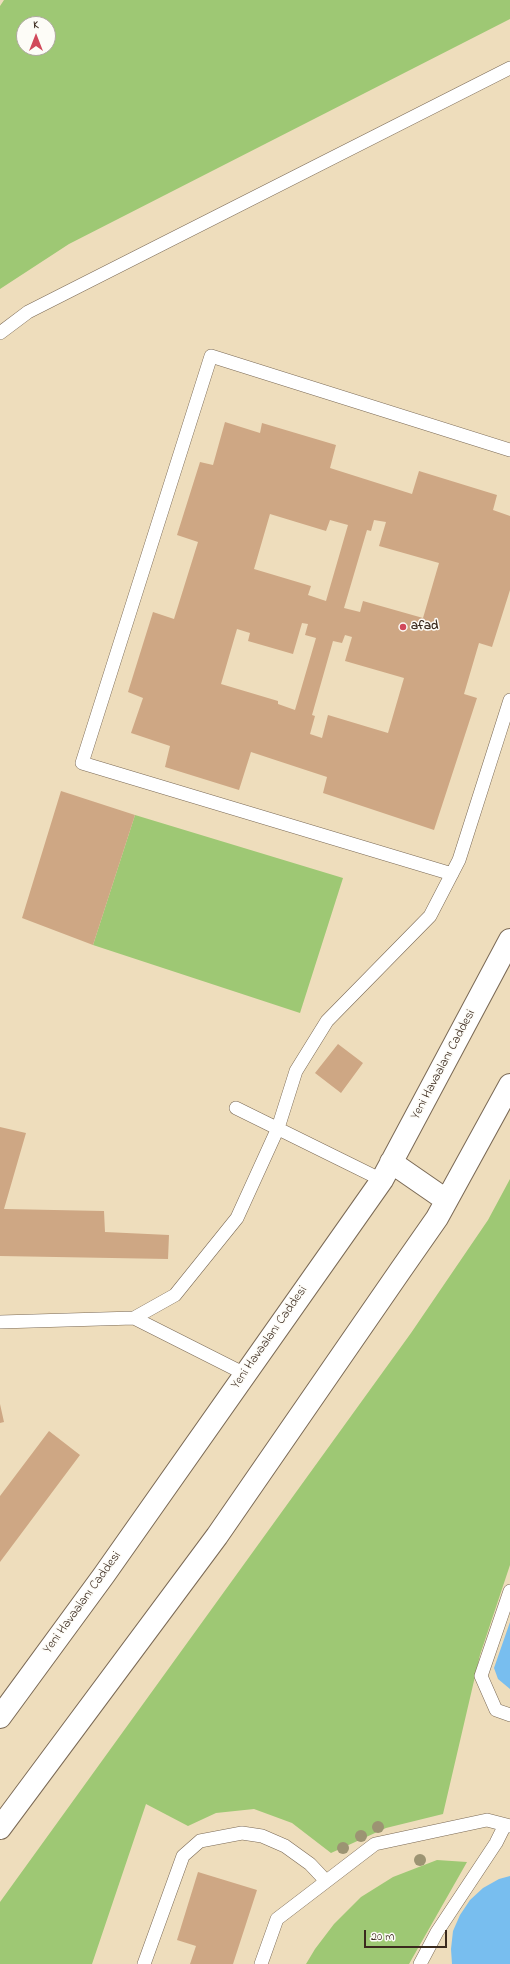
<!DOCTYPE html>
<meta charset="utf-8">
<style>
body{margin:0}
#map{position:relative;width:510px;height:1964px;overflow:hidden;background:#eeddbc;font-family:"Indie Flower",sans-serif}
canvas{display:block}
.north{position:absolute;left:16px;top:16px;width:40px;height:40px;box-sizing:border-box;background:#fdfcf7;border:1px solid #afa8a0;border-radius:50%;rotate:0deg;font-size:11px;font-weight:700;line-height:16px;text-align:center;color:#3b2a1e}
.north::after{content:'';display:block;margin:auto;width:14px;height:18px;background:#d1495b;clip-path:polygon(50% 0,100% 100%,50% 72%,0 100%)}
.scale{position:absolute;left:364px;top:1930px;width:83px;height:18px;box-sizing:border-box;border:2px solid #3b2a1e;border-top:0;padding-left:5px;font-size:12px;line-height:14px;white-space:nowrap;color:#3b2a1e;-webkit-text-stroke:3px #fdfcf7;paint-order:stroke}
</style>
<div id="map">
<canvas width="510" height="1964"></canvas>
<div class="north">K</div>
<div class="scale">20 m</div>
</div>
<script>
const ctx = document.querySelector('canvas').getContext('2d');
ctx.lineJoin = 'round';
function paint(path, color) {
  ctx.fillStyle = color;
  ctx.fill(path, 'evenodd');
}
function toPath(rows) {
  const path = new Path2D();
  for (const r of rows) {
    path.moveTo(r[0], r[1]);
    for (let i = 2; i < r.length; i += 2) path.lineTo(r[i], r[i + 1]);
  }
  return path;
}
function trace(path, color, width, dash) {
  ctx.strokeStyle = color;
  ctx.lineWidth = width;
  ctx.lineCap = dash ? 'butt' : 'round';
  ctx.setLineDash(dash || []);
  ctx.stroke(path);
}
function drawText(font, color, halo, rows, align = 'center') {
  ctx.font = font + ' "Indie Flower",sans-serif';
  ctx.lineWidth = 3;
  ctx.setLineDash([]);
  ctx.textBaseline = 'middle';
  ctx.strokeStyle = halo;
  ctx.fillStyle = color;
  for (const [text, x, y, turn = 0] of rows) {
    ctx.save();
    ctx.translate(x, y);
    ctx.rotate((+turn || 0) * Math.PI / 180);
    ctx.textAlign = isNaN(turn) ? turn : align;
    if (halo) ctx.strokeText(text, 0, 0);
    ctx.fillText(text, 0, 0);
    ctx.restore();
  }
}
paint(toPath([
 [4,0,510,0,510,19,69,244,0,289,0,6],
 [24,24,48,24,48,48,24,48],
 [135,815,343,878,300,1013,93,945],
 [510,1179,510,1565,480,1655,443,1814,386,1828,331,1853,292,1823,254,1809,216,1813,188,1826,146,1804,92,1964,0,1964,0,1902,411,1333,488,1220],
 [437,1860,467,1862,409,1964,306,1964,315,1949,334,1924,361,1897,393,1877]
]), '#9ec874');
paint(toPath([
 [510,1622,510,1689,498,1679,494,1668],
 [510,1876,510,1964,452,1964,451,1949,453,1931,460,1915,470,1900,483,1888,499,1879]
]), '#78beef');
paint(toPath([
 [225,422,260,433,262,423,336,445,330,468,412,494,419,471,497,495,493,510,510,516,510,590,492,647,479,643,464,694,477,698,434,830,323,793,327,777,251,752,239,790,165,767,170,746,131,733,143,698,128,692,153,612,174,619,198,542,177,535,200,462,213,465],
 [270,514,326,531,330,520,348,525,326,601,308,595,311,586,254,569],
 [374,520,386,522,379,546,439,563,423,618,363,601,360,612,344,608,367,530,371,531],
 [302,623,308,624,305,635,316,638,295,710,278,704,278,701,221,684,237,629,250,633,248,641,293,654],
 [345,635,352,637,345,661,404,678,388,733,328,715,322,738,310,734,315,716,312,715,333,641,342,643],
 [61,791,135,815,93,945,22,918],
 [338,1044,363,1063,341,1093,315,1073],
 [0,1127,26,1133,4,1209,104,1211,105,1232,169,1235,168,1259,0,1256],
 [0,1404,4,1422,0,1423],
 [49,1431,80,1455,0,1562,0,1496],
 [198,1872,257,1890,233,1964,190,1964,196,1946,177,1940]
]), '#cea784');
const lane = toPath([
 [0,333,28,312,510,68],
 [452,874,82,763,211,356,510,450],
 [236,1108,382,1180],
 [134,1318,175,1295,237,1218,278,1128,296,1071,327,1021,430,916,459,860,510,700],
 [0,1322,134,1318,245,1374],
 [510,1591,481,1676,496,1710,510,1715],
 [144,1964,183,1856,200,1841,242,1833,262,1836,285,1846,310,1864,326,1881],
 [261,1964,277,1919,375,1844,487,1820,510,1826],
 [420,1964,437,1932,496,1843,505,1825]
]);
const primary = toPath([
 [391,1162,446,1200],
 [0,1717,104,1575,382,1180,510,940],
 [0,1828,217,1536,400,1271,437,1218,510,1085]
]);
trace(lane, '#7a6955', 14);
trace(primary, '#7a6955', 24);
trace(lane, '#fff', 13);
trace(primary, '#fff', 22);
ctx.fillStyle = '#9c9473';
for (const [x, y] of [
 [378,1827],
 [361,1836],
 [343,1848],
 [420,1860]
]) {
  ctx.beginPath();
  ctx.arc(x, y, 6, 0, 2 * Math.PI);
  ctx.fill();
}
for (const [x, y, r, color] of [
 [403,627,4,"#d1495b"]
]) {
  const dot = new Path2D();
  dot.arc(x, y, r, 0, 2 * Math.PI);
  ctx.fillStyle = color;
  ctx.fill(dot);
  trace(dot, '#fdfcf7', 1.5);
}
drawText('bold 13px', '#3b2a1e', '#fdfcf7', [
 ["afad",411,627]
], 'left');
drawText('13px', '#3b2a1e', '#fdfcf7', [
 ["Yeni Havaalanı Caddesi",444,1065,-62],
 ["Yeni Havaalanı Caddesi",270,1338,-55],
 ["Yeni Havaalanı Caddesi",83,1603,-54]
]);
</script>
